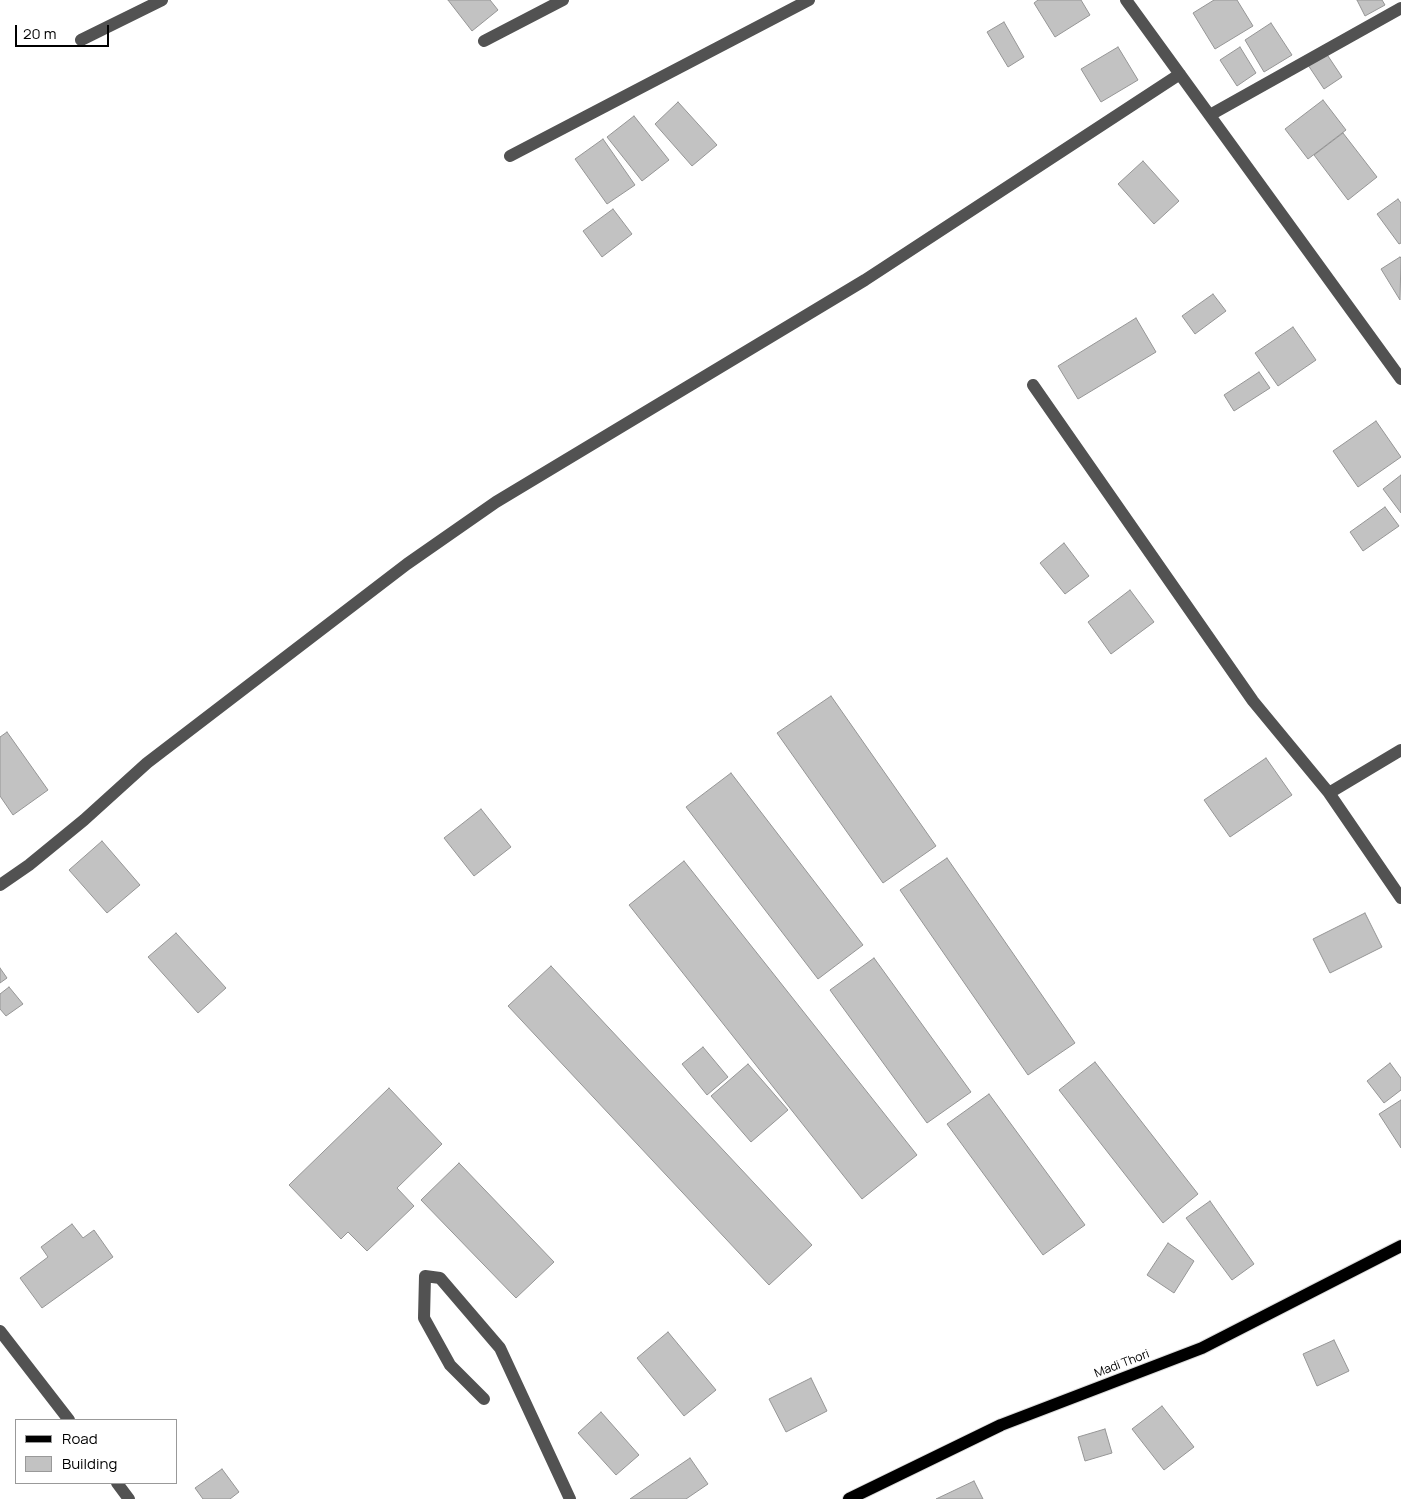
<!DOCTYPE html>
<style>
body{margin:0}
#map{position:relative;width:1401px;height:1499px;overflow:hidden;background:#fff;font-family:Manrope,sans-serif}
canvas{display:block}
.legend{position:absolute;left:15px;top:1419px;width:162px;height:65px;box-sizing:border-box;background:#fff;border:1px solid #999;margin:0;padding:6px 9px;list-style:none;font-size:15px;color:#000}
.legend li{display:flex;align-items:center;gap:10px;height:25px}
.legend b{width:25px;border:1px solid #999}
.scale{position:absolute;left:15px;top:25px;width:94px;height:22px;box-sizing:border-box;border:2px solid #000;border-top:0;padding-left:6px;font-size:15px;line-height:18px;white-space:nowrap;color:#000;-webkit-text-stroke:4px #fff;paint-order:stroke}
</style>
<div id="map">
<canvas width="1401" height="1499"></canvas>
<ul class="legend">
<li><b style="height:6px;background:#000"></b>Road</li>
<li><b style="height:14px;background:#c2c2c2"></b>Building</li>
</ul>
<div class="scale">20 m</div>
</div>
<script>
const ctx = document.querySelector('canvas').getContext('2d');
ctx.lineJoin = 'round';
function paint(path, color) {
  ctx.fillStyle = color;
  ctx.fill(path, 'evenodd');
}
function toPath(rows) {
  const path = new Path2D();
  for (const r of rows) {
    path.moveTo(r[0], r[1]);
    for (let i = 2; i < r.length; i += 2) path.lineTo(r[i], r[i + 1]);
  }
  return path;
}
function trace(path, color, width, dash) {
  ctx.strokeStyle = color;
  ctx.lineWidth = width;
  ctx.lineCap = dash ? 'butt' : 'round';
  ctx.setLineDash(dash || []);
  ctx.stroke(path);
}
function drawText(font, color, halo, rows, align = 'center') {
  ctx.font = font + ' Manrope,sans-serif';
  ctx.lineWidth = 4;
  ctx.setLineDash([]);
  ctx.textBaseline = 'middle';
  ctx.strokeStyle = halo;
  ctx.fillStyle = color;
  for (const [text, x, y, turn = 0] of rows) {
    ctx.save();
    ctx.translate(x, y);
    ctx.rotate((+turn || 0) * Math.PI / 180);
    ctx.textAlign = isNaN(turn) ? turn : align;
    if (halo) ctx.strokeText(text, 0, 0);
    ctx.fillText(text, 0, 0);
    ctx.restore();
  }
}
const building = toPath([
 [448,0,490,0,498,10,472,31,448,0],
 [1038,0,1081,0,1090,15,1055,37,1034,3,1038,0],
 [1214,0,1237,0,1253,26,1215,49,1193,13,1214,0],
 [1357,0,1382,0,1385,5,1365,16,1357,0],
 [1004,22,1024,57,1008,67,987,32,1004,22],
 [1271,23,1292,55,1264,72,1245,40,1271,23],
 [1118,47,1138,80,1101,102,1081,69,1118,47],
 [1240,47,1256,73,1237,86,1220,60,1240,47],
 [1324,50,1342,77,1324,89,1306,62,1324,50],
 [1323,100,1346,130,1308,159,1285,129,1323,100],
 [678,102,717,145,692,166,655,124,678,102],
 [634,116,669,160,642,181,607,137,634,116],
 [1343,133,1377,177,1348,200,1314,155,1343,133],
 [603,139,635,185,607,204,575,159,603,139],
 [1143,161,1179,201,1154,224,1118,184,1143,161],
 [1398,199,1401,203,1401,243,1399,244,1377,214,1398,199],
 [613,209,632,234,602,257,583,231,613,209],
 [1400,257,1401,258,1400,300,1381,269,1400,257],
 [1213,294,1226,311,1195,334,1182,316,1213,294],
 [1136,318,1156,352,1078,399,1058,366,1136,318],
 [1293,327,1316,360,1278,386,1255,353,1293,327],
 [1259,372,1270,388,1234,411,1224,395,1259,372],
 [1376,421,1401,457,1358,487,1333,451,1376,421],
 [1401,475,1401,513,1383,489,1401,475],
 [1385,507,1399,526,1363,551,1350,532,1385,507],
 [1064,543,1089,576,1065,594,1040,563,1064,543],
 [1130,590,1154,622,1111,654,1088,622,1130,590],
 [831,696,936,846,883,883,777,733,831,696],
 [7,732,48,790,13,815,0,796,0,737,7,732],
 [1266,758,1292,795,1230,837,1204,800,1266,758],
 [731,773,863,945,818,979,686,807,731,773],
 [481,809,511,847,474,876,444,838,481,809],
 [102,841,140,885,107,913,69,870,102,841],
 [947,858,1075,1043,1028,1075,900,890,947,858],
 [684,861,917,1155,862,1199,629,905,684,861],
 [1365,913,1382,947,1330,973,1313,939,1365,913],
 [176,933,226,988,198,1013,148,957,176,933],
 [874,958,971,1092,927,1123,830,990,874,958],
 [551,966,812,1245,769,1285,508,1006,551,966],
 [0,968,7,978,0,983,0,968],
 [9,987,23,1004,6,1016,0,1009,0,994,9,987],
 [703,1047,728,1077,707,1095,682,1064,703,1047],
 [1095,1062,1198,1194,1163,1223,1059,1090,1095,1062],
 [1390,1063,1401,1078,1401,1090,1384,1103,1367,1081,1390,1063],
 [748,1064,788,1110,751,1142,711,1096,748,1064],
 [389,1088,442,1144,397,1188,414,1206,367,1251,348,1232,341,1239,289,1185,389,1088],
 [989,1094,1085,1225,1043,1255,947,1124,989,1094],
 [1401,1100,1401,1148,1379,1114,1401,1100],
 [459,1163,554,1262,516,1298,421,1200,459,1163],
 [1210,1201,1254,1264,1232,1280,1186,1218,1210,1201],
 [72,1224,83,1238,94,1230,113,1257,42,1308,20,1278,48,1257,41,1247,72,1224],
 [1168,1243,1194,1261,1174,1293,1147,1275,1168,1243],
 [668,1332,716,1390,684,1416,637,1358,668,1332],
 [1334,1340,1349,1371,1317,1386,1303,1354,1334,1340],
 [811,1378,827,1411,786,1432,769,1399,811,1378],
 [1162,1406,1194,1447,1164,1470,1132,1429,1162,1406],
 [601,1412,639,1455,616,1475,578,1433,601,1412],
 [1105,1429,1112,1453,1085,1461,1078,1437,1105,1429],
 [690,1458,708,1484,686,1499,630,1499,690,1458],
 [222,1469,239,1492,230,1499,203,1499,195,1488,222,1469],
 [974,1481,983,1499,936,1499,974,1481]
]);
paint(building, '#c2c2c2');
trace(building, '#969696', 1);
const major = toPath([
 [849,1499,1001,1425,1202,1348,1401,1246]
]);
trace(major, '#dbdbdb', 14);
trace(toPath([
 [1126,0,1401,379],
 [81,40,162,0],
 [484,41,563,0],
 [1210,115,1401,8],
 [510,156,809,0],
 [1033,385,1253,701,1329,793,1401,898],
 [1329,793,1401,750],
 [0,885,29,865,84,820,147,763,407,564,496,502,865,280,1180,74],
 [0,1331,69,1420],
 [484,1399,450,1365,424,1318,425,1276,440,1278,500,1348,570,1499],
 [117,1483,129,1499]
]), '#525252', 12);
trace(major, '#000', 12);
drawText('12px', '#000', '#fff', [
 ["Madi Thori",1122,1364,-21]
]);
</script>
